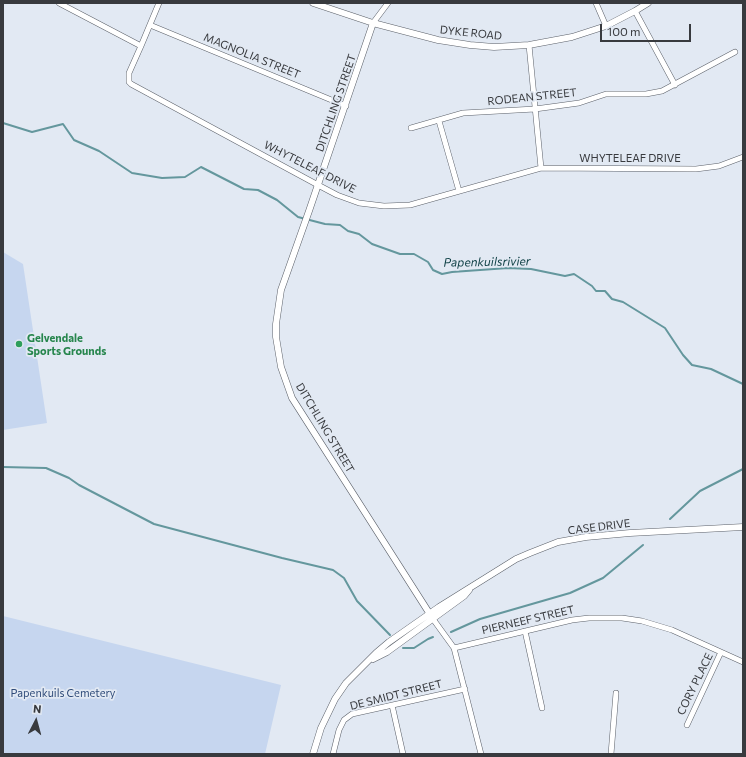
<!DOCTYPE html>
<style>
body{margin:0}
#map{position:relative;width:746px;height:757px;overflow:hidden;background:#e2e9f3;font-family:Commissioner,sans-serif}
canvas{display:block}
.frame{position:absolute;inset:0;border:4px solid #383a3e;pointer-events:none}
.north{position:absolute;left:16px;top:701px;width:40px;height:40px;-webkit-text-stroke:3px #e2e9f3;paint-order:stroke;rotate:6deg;font-size:11px;font-weight:700;line-height:16px;text-align:center;color:#383a3e}
.north::after{content:'';display:block;margin:auto;width:14px;height:18px;background:#383a3e;clip-path:polygon(50% 0,100% 100%,50% 72%,0 100%)}
.scale{position:absolute;left:600px;top:24px;width:91px;height:18px;box-sizing:border-box;border:2px solid #383a3e;border-top:0;padding-left:5px;font-size:12px;line-height:14px;white-space:nowrap;color:#383a3e;-webkit-text-stroke:3px #e2e9f3;paint-order:stroke}
</style>
<div id="map">
<canvas width="746" height="757"></canvas>
<div class="frame"></div>
<div class="north">N</div>
<div class="scale">100 m</div>
</div>
<script>
const ctx = document.querySelector('canvas').getContext('2d');
ctx.lineJoin = 'round';
function paint(path, color) {
  ctx.fillStyle = color;
  ctx.fill(path, 'evenodd');
}
function toPath(rows) {
  const path = new Path2D();
  for (const r of rows) {
    path.moveTo(r[0], r[1]);
    for (let i = 2; i < r.length; i += 2) path.lineTo(r[i], r[i + 1]);
  }
  return path;
}
function trace(path, color, width, dash) {
  ctx.strokeStyle = color;
  ctx.lineWidth = width;
  ctx.lineCap = dash ? 'butt' : 'round';
  ctx.setLineDash(dash || []);
  ctx.stroke(path);
}
function drawText(font, color, halo, rows, align = 'center') {
  ctx.font = font + ' Commissioner,sans-serif';
  ctx.lineWidth = 3.5;
  ctx.setLineDash([]);
  ctx.textBaseline = 'middle';
  ctx.strokeStyle = halo;
  ctx.fillStyle = color;
  for (const [text, x, y, turn = 0] of rows) {
    ctx.save();
    ctx.translate(x, y);
    ctx.rotate((+turn || 0) * Math.PI / 180);
    ctx.textAlign = isNaN(turn) ? turn : align;
    if (halo) ctx.strokeText(text, 0, 0);
    ctx.fillText(text, 0, 0);
    ctx.restore();
  }
}
paint(toPath([
 [3,252,23,264,47,423,3,430],
 [3,616,281,685,265,754,3,754]
]), '#c6d6ef');
trace(toPath([
 [3,123,32,132,63,124,74,140,99,151,132,173,162,178,185,177,201,167,244,189,258,190,277,200,298,217,325,224,340,225,348,231,359,234,372,244,400,254,414,254,428,262,433,270,442,274,452,272,508,268,531,269,565,276,574,274,592,286,596,291,605,291,612,299,623,302,665,328,683,355,692,365,711,369,743,384],
 [3,467,46,468,69,478,79,485,154,524,282,558,333,570,344,578,357,601,390,635],
 [670,519,700,491,743,469],
 [451,632,480,619,570,593,603,578,643,545],
 [403,648,414,648,428,639,433,637]
]), '#64979d', 2);
const minor = toPath([
 [59,3,141,46,129,73,129,82,131,84,318,185,337,195,359,203,384,206,410,205,541,168,696,169,719,166,743,157],
 [596,3,606,26],
 [635,11,675,85],
 [373,23,388,3],
 [150,25,346,106],
 [529,45,541,168],
 [141,46,159,3],
 [439,121,459,191],
 [411,128,463,113,535,109,579,103,606,94,646,94,662,91,735,52],
 [433,619,454,648,481,754],
 [525,631,542,708],
 [454,648,572,620,589,618,622,618,642,621,672,630,743,662],
 [392,705,403,754],
 [687,725,721,652],
 [333,754,339,730,344,720,352,714,465,689],
 [611,754,616,693]
]);
const tertiary = toPath([
 [313,3,373,23,438,40,470,45,494,47,529,45,572,37,606,26,635,11,648,3],
 [373,23,309,211,281,290,276,324,276,337,281,367,292,398,433,619],
 [373,659,387,652,464,596,469,590],
 [313,754,321,728,335,699,346,683,376,653,389,642,439,607,516,559,530,553,558,542,586,537,630,533,743,527]
]);
trace(minor, '#5b6069', 6);
trace(tertiary, '#5b6069', 7);
trace(minor, '#fff', 5);
trace(tertiary, '#fff', 6);
for (const [x, y, r, color] of [
 [19,344,4,"#2e9e5b"]
]) {
  const dot = new Path2D();
  dot.arc(x, y, r, 0, 2 * Math.PI);
  ctx.fillStyle = color;
  ctx.fill(dot);
  trace(dot, '#e2e9f3', 1.5);
}
drawText('11px', '#383a3e', '#e2e9f3', [
 ["DYKE ROAD",471,33,6],
 ["MAGNOLIA STREET",252,56,22],
 ["RODEAN STREET",532,97,-6],
 ["DITCHLING STREET",336,103,-71],
 ["WHYTELEAF DRIVE",630,158],
 ["WHYTELEAF DRIVE",310,167,27],
 ["DITCHLING STREET",325,428,59],
 ["CASE DRIVE",599,527,-7],
 ["PIERNEEF STREET",528,620,-13],
 ["CORY PLACE",695,684,-64],
 ["DE SMIDT STREET",396,695,-14]
]);
drawText('bold 11px', '#27864d', '#e2e9f3', [
 ["Gelvendale",27,338],
 ["Sports Grounds",27,351]
], 'left');
drawText('11px', '#2f4b79', '#e2e9f3', [
 ["Papenkuils Cemetery",63,693]
]);
drawText('italic 12px', '#104146', '#e2e9f3', [
 ["Papenkuilsrivier",487,262,-1]
]);
</script>
